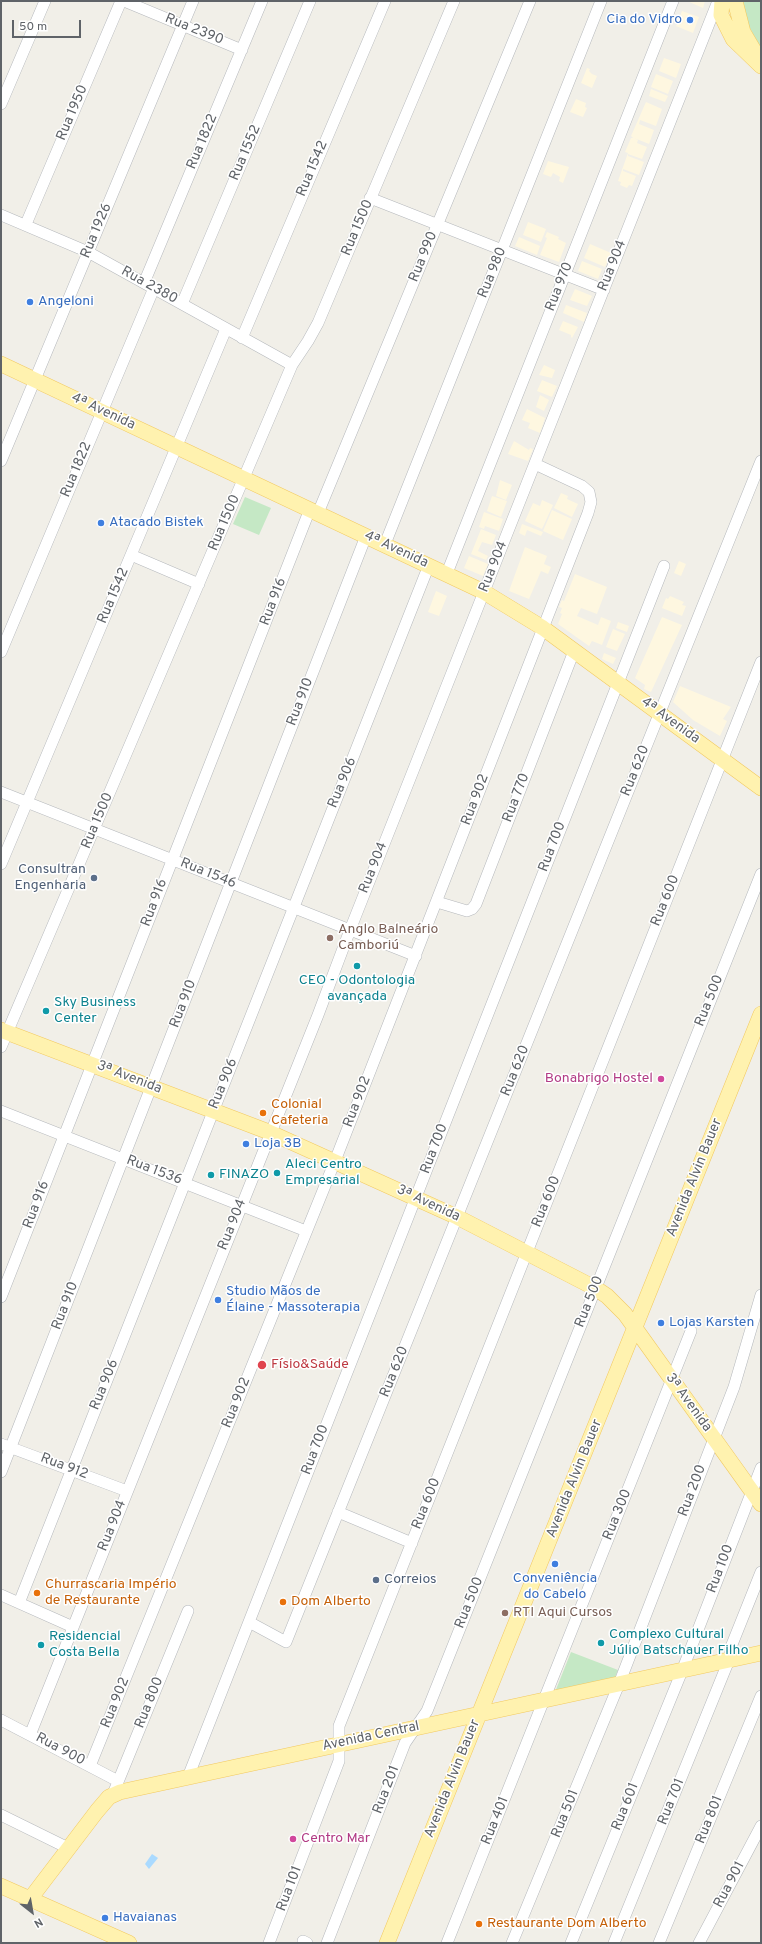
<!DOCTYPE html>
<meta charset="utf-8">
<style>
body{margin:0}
#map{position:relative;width:762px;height:1944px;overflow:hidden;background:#f1efe8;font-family:Overpass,sans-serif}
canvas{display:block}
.frame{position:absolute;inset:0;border:2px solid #5f6368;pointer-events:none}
.north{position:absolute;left:12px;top:1892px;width:40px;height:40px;-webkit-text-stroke:3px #fff;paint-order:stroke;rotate:149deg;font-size:11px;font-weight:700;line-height:16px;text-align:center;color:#5f6368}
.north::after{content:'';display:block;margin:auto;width:14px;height:18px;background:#5f6368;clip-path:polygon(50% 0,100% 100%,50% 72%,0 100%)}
.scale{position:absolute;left:12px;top:20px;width:69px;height:18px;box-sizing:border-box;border:2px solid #5f6368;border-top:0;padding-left:5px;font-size:12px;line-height:14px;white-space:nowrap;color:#5f6368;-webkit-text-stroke:3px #fff;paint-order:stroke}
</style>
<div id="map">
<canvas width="762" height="1944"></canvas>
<div class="frame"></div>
<div class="north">N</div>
<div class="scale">50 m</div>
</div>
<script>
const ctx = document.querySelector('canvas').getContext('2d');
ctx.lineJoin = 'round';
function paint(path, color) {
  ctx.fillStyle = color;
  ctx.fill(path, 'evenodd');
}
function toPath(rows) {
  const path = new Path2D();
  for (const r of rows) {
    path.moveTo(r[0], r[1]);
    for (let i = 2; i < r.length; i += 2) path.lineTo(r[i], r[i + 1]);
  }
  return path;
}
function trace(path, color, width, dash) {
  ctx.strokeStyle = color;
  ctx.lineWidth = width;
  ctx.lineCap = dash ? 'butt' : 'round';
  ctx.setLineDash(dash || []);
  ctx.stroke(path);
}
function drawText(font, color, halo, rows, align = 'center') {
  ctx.font = font + ' Overpass,sans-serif';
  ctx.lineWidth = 3;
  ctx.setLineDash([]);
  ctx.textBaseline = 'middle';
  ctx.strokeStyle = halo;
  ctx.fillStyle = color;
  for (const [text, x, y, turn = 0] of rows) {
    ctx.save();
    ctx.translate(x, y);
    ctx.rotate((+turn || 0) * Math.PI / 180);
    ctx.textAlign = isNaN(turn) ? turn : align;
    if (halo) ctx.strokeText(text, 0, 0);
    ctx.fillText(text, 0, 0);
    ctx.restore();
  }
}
paint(toPath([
 [687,1,705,1,703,8],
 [682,11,699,17,693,33,676,26],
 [664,58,681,64,676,78,659,71],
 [587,68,590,69,589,71,592,74,597,76,592,88,581,83],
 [656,74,673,81,668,94,651,87],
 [651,89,668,96,665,102,649,96],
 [576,99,586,103,585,107,587,108,583,117,570,112],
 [646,102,662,109,656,126,640,120,639,124,654,130,649,144,634,138,638,140,637,143,647,147,642,159,628,154,628,156,644,162,639,175,623,169,623,171,636,176,632,186,629,185,627,188,620,185,621,182,618,181,628,153,625,152,631,138,633,138,631,136],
 [548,161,569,167,563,183,559,181,560,177,553,173,551,177,543,174],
 [528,222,546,229,541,242,523,235],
 [547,232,559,237,558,239,566,243,559,262,540,255,547,238,545,237],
 [519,237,540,246,537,255,515,246],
 [590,244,611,253,605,267,584,258],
 [582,261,602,269,598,279,578,271],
 [575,289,592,296,587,306,570,300],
 [566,305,587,313,584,322,563,313],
 [563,321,578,327,572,338,571,337,571,335,559,330],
 [544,365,555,370,552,378,539,375],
 [542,380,557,386,552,397,537,391],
 [540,395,549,400,544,411,536,407],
 [527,409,545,418,540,433,528,428,530,423,522,420],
 [514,441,529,450,530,448,533,449,528,461,508,454],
 [500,480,512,485,506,500,496,496],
 [561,493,568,496,567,499,578,504,572,517,554,508],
 [492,496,507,501,501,517,487,511],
 [542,500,553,505,542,529,525,521,533,503,540,506],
 [552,510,572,519,563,540,543,531],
 [484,512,503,519,499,531,485,526,484,529,479,527],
 [522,524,543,532,541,536,527,530,525,536,519,533],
 [481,529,496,535,492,545,482,542,478,551,488,556,486,560,471,554],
 [525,547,547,556,544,564,551,567,548,574,541,571,529,599,509,591],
 [469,556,488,564,483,576,464,568],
 [679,561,686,564,681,576,674,573],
 [575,574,607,587,597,614,581,608,577,616,598,625,601,617,611,621,602,645,592,641,589,646,558,624,562,614,560,613,562,608,559,607,562,600,564,601],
 [436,591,447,596,439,616,428,612],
 [670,596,684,602,682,605,686,606,682,616,662,608,666,598,668,599],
 [662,617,682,625,651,692,644,689,645,685,635,678],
 [618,622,629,626,627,632,616,628],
 [613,629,625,634,617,651,606,647],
 [604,653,616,658,613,664,602,659],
 [680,686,731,707,723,719,727,721,720,736,693,720,673,702]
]), '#fef7e0');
paint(toPath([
 [741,1,761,2,761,49,744,17],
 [245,497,271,508,259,535,233,524],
 [571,1652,618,1670,614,1680,555,1692]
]), '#c5e8c5');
paint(toPath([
 [152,1854,158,1858,149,1869,145,1864]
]), '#aadaff');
const minor = toPath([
 [124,1,242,50],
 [1,104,45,1],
 [370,198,604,290],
 [1,215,88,252,292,365],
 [26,224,121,1],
 [144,283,262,1],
 [182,304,310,1],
 [242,338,385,1],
 [1,461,193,1],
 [318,513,530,1],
 [385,544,601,1],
 [131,555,199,584],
 [447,573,673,1],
 [1,652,154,288],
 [1,792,416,956],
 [1,864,226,329],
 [437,902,467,911,472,909,476,904,574,651],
 [1,1047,292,365,308,341,318,323,454,1],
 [1,1111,306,1231],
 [1,1297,310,509],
 [1,1444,127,1491],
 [1,1472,366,536],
 [338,1512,412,1543],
 [1,1595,73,1627],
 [19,1603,429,565],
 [249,1622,286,1642,761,461],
 [1,1720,118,1781],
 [30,1735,318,1015,350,930,718,1],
 [90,1766,335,1161,588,513,591,502,589,492,582,486,535,464],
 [188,1777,664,566],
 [113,1794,188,1611],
 [1,1815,68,1848],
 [303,1941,307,1943],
 [269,1943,339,1761,339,1726,761,662],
 [327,1943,405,1743,427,1711,761,874],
 [447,1943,691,1331],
 [512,1943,619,1684,734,1387,761,1295],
 [571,1943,682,1671,761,1468],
 [614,1943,729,1660,731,1647,761,1572],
 [659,1943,761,1696],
 [699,1943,761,1826]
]);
const major = toPath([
 [722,1,721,15,733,39,761,66],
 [735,1,743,32,756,54],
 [1,364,484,592,543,628,761,788],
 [1,1030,269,1132,457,1217,595,1288,607,1296,625,1314,761,1504],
 [1,1886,129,1943],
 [30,1899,97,1811,109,1797,120,1792,761,1653],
 [387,1943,761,1014]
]);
trace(minor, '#b5b8bc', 12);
trace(major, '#f2c960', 16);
trace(minor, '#fff', 11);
trace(major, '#fff2af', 15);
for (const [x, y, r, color] of [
 [690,20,4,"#3f7fe0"],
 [30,302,4,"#3f7fe0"],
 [101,523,4,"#3f7fe0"],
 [94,878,4,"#5c6f8a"],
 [330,938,4,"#8d6e63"],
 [357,966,4,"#0f9aa8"],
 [46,1011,4,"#0f9aa8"],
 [661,1079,4,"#d1479c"],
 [263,1113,4,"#e8710a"],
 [246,1144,4,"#3f7fe0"],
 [277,1173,4,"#0f9aa8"],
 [211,1175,4,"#0f9aa8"],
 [218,1300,4,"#3f7fe0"],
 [661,1323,4,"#3f7fe0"],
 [262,1365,5,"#e0444e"],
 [555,1564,4,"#3f7fe0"],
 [376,1580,4,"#5c6f8a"],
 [37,1593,4,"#e8710a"],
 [283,1602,4,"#e8710a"],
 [505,1613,4,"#8d6e63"],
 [601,1643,4,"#0f9aa8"],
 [41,1645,4,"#0f9aa8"],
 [293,1839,4,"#d1479c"],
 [105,1918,4,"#3f7fe0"],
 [479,1924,4,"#e8710a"]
]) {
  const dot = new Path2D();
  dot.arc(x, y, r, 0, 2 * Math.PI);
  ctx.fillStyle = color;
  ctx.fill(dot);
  trace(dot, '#fff', 1.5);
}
drawText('14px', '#366cbe', '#fff', [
 ["Cia do Vidro",682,20,"right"],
 ["Angeloni",38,302],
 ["Atacado Bistek",109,523],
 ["Loja 3B",254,1144],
 ["Studio Mãos de",226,1292],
 ["Élaine - Massoterapia",226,1308],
 ["Lojas Karsten",669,1323],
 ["Conveniência",555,1579,"center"],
 ["do Cabelo",555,1595,"center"],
 ["Havaianas",113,1918]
], 'left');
drawText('14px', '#5f6368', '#fff', [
 ["Rua 2390",194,30,22],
 ["Rua 1950",73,113,-67],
 ["Rua 1822",203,142,-67],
 ["Rua 1552",246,153,-67],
 ["Rua 1542",313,169,-67],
 ["Rua 1500",358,228,-67],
 ["Rua 1926",97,231,-67],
 ["Rua 990",424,257,-68],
 ["Rua 904",613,266,-68],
 ["Rua 980",493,273,-68],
 ["Rua 2380",149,286,29],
 ["Rua 970",560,287,-68],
 ["4ª Avenida",103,412,25],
 ["Rua 1822",77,470,-67],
 ["Rua 1500",225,523,-67],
 ["4ª Avenida",396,550,25],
 ["Rua 904",494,567,-68],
 ["Rua 1542",114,596,-67],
 ["Rua 916",274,602,-69],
 ["Rua 910",301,702,-69],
 ["4ª Avenida",670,721,36],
 ["Rua 620",636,771,-68],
 ["Rua 906",343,783,-68],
 ["Rua 770",517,798,-69],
 ["Rua 902",476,800,-69],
 ["Rua 1500",98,821,-67],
 ["Rua 700",553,847,-69],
 ["Rua 904",374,868,-68],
 ["Rua 1546",208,874,22],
 ["Rua 600",666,901,-68],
 ["Rua 916",155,903,-69],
 ["Rua 500",710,1001,-68],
 ["Rua 910",184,1004,-69],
 ["Rua 620",516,1071,-68],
 ["3ª Avenida",129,1078,21],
 ["Rua 906",224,1084,-68],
 ["Rua 902",358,1102,-69],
 ["Rua 700",435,1149,-69],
 ["Rua 1536",154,1171,21],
 ["Avenida Alvin Bauer",695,1178,-68],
 ["Rua 600",547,1202,-68],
 ["3ª Avenida",428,1204,25],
 ["Rua 916",37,1205,-69],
 ["Rua 904",233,1225,-68],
 ["Rua 500",590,1302,-68],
 ["Rua 910",66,1306,-69],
 ["Rua 620",395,1372,-68],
 ["Rua 906",105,1385,-68],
 ["Rua 902",237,1403,-68],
 ["3ª Avenida",688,1403,54],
 ["Rua 700",316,1450,-69],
 ["Rua 912",64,1467,21],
 ["Avenida Alvin Bauer",575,1479,-68],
 ["Rua 200",693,1491,-69],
 ["Rua 600",427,1504,-68],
 ["Rua 300",618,1515,-68],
 ["Rua 904",113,1526,-68],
 ["Rua 100",721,1569,-69],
 ["Rua 500",470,1603,-68],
 ["Rua 902",116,1703,-68],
 ["Rua 800",150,1703,-68],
 ["Avenida Central",371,1737,-12],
 ["Rua 900",60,1750,28],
 ["Avenida Alvin Bauer",453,1779,-68],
 ["Rua 201",387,1790,-69],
 ["Rua 701",672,1802,-68],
 ["Rua 601",626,1807,-68],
 ["Rua 501",566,1814,-68],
 ["Rua 801",710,1820,-68],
 ["Rua 401",496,1821,-68],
 ["Rua 901",730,1885,-62],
 ["Rua 101",290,1889,-69]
]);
drawText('14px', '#4e5e75', '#fff', [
 ["Consultran",86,870],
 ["Engenharia",86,886],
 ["Correios",384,1580,"left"]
], 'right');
drawText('14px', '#785e54', '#fff', [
 ["Anglo Balneário",338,930],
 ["Camboriú",338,946],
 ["RTI Aqui Cursos",513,1613]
], 'left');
drawText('14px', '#0d838f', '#fff', [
 ["CEO - Odontologia",357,981,"center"],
 ["avançada",357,997,"center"],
 ["Sky Business",54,1003],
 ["Center",54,1019],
 ["Aleci Centro",285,1165],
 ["Empresarial",285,1181],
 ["FINAZO",219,1175],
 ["Complexo Cultural",609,1635],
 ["Júlio Batschauer Filho",609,1651],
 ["Residencial",49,1637],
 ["Costa Bella",49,1653]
], 'left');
drawText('14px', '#b23c85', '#fff', [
 ["Bonabrigo Hostel",653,1079],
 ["Centro Mar",301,1839,"left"]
], 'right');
drawText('14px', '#c56008', '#fff', [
 ["Colonial",271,1105],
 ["Cafeteria",271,1121],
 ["Churrascaria Império",45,1585],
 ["de Restaurante",45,1601],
 ["Dom Alberto",291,1602],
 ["Restaurante Dom Alberto",487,1924]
], 'left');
drawText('14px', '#be3a42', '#fff', [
 ["Físio&Saúde",271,1365]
], 'left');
</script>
